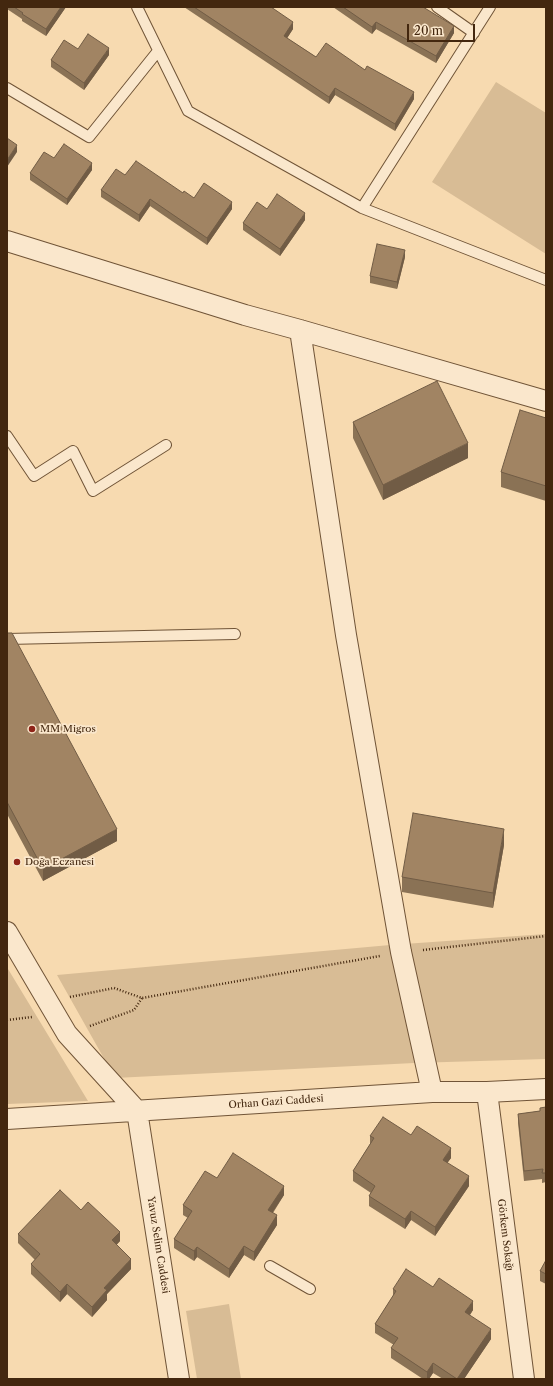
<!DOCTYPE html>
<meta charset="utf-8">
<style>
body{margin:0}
#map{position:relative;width:553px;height:1386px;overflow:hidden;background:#f7dab0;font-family:"Libre Caslon Text",serif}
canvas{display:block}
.frame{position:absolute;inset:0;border:8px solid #43270f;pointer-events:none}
.scale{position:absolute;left:407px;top:24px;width:68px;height:18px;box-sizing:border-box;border:2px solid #43270f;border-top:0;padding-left:5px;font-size:12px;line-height:14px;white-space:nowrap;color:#43270f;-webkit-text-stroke:3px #fae7cc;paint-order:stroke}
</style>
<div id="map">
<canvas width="553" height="1386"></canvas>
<div class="frame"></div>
<div class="scale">20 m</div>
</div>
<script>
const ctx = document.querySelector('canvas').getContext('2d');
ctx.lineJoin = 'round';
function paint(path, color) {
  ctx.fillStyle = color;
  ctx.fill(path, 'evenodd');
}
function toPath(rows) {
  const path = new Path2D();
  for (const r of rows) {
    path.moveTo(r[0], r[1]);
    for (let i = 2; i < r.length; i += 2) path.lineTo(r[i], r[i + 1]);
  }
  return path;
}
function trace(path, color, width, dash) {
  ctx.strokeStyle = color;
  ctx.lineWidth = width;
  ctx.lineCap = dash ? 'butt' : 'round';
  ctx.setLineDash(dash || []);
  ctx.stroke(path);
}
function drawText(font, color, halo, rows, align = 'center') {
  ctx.font = font + ' "Libre Caslon Text",serif';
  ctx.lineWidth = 3.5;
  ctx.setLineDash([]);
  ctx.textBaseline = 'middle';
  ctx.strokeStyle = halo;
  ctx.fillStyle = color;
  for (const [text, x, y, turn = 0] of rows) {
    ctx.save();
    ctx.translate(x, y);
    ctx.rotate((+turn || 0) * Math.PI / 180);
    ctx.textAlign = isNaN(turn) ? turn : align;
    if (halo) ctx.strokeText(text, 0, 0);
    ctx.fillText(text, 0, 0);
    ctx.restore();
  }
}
paint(toPath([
 [496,82,546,113,546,254,432,182],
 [546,934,546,1059,414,1063,115,1078,57,975,390,945],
 [7,969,8,969,88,1101,7,1104],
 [229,1304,241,1379,197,1379,186,1311]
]), '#d8bc95');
const service = toPath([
 [137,7,188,111,362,208,546,280],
 [437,7,474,33],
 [7,88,89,137,158,51],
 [362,208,490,7],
 [7,436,34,476,73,451,93,491,166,445],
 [7,639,235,634],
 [270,1266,310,1289]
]);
const minor = toPath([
 [7,241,245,315,300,330,546,401],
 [300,330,346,635,401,952,432,1092],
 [7,932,67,1034,137,1111,179,1379],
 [487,1092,524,1379],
 [7,1119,432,1092,487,1092,546,1089]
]);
trace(service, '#705437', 12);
trace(minor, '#705437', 22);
trace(toPath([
 [423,950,546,936],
 [70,997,114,988,142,998,380,956],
 [7,1020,32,1017],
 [90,1026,134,1010,142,998]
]), '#43270f', 2.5, [1, 2]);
trace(service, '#fae7cc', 10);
trace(minor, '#fae7cc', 20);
paint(toPath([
 [7,7,66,7,46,36,22,21,22,19,7,9],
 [184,7,271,7,293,29,287,38,316,57,365,70,414,99,395,131,335,95,329,104],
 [333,7,423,7,454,33,436,63,376,29,372,34],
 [78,49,109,55,84,90,51,67,51,60],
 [54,158,92,170,67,205,30,180,30,173],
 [125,175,183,193,194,198,232,209,207,245,150,206,139,222,101,197,101,190],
 [267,209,305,220,280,256,243,230,243,223],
 [405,257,397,289,370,283,370,276],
 [546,418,546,501,501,487,501,472],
 [353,422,468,458,383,500,353,438],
 [7,633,117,841,43,881,7,814],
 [504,845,493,908,402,892,402,877],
 [546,1107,546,1182,542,1183,542,1179,524,1181,518,1123,518,1114,540,1111],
 [411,1135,451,1158,447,1163,469,1186,435,1236,411,1220,405,1229,369,1206,369,1196,371,1193,353,1181,353,1171,370,1144,370,1136],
 [217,1178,284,1195,273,1213,277,1225,254,1261,244,1255,229,1278,197,1257,194,1261,174,1248,174,1239,188,1218,183,1215,183,1205],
 [81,1210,120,1241,116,1245,131,1269,107,1294,107,1300,92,1317,67,1294,60,1302,31,1274,31,1264,35,1260,18,1243,18,1234],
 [546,1260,546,1284,540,1281,540,1271],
 [433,1287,473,1310,470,1315,491,1339,464,1379,443,1379,433,1373,429,1379,423,1379,391,1358,391,1348,394,1345,375,1333,375,1324,393,1296,393,1289]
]), '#8a7255');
paint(toPath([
 [61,7,66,7,46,36,46,29],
 [293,22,293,29,284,43,284,36],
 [376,22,376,29,372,34,372,27],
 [454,26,454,33,436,63,436,56],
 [109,48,109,55,84,90,84,83],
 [335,88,335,95,329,104,329,97],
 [414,92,414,99,395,131,395,124],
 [17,145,17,152,7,167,7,160],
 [92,163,92,170,67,205,67,199],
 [150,199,150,206,139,222,139,215],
 [232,202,232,209,207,245,207,238],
 [305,213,305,220,280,256,280,249],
 [405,250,405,257,397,289,397,282],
 [468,443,468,458,383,500,383,485],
 [117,829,117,841,43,881,43,869],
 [504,829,504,845,493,908,493,893],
 [451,1148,451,1158,443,1169,443,1160],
 [469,1176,469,1186,435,1236,435,1227],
 [284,1186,284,1195,268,1219,268,1210],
 [411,1211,411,1220,405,1229,405,1219],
 [277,1215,277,1225,254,1261,254,1252],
 [120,1232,120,1241,112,1250,112,1240],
 [244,1246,244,1255,229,1278,229,1269],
 [197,1247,197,1257,194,1261,194,1251],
 [131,1259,131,1269,107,1294,107,1300,92,1317,92,1307,104,1288],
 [67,1284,67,1294,60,1302,60,1292],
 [473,1301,473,1310,465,1322,465,1312],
 [491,1329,491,1339,464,1379,457,1379],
 [433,1363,433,1373,429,1379,427,1379,427,1372]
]), '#715c45');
const building = toPath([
 [14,7,61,7,46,29,22,14,23,13,14,7],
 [194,7,271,7,293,22,284,36,316,57,326,43,365,70,367,66,414,92,395,124,335,88,329,97,194,7],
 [343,7,423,7,454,26,436,56,376,22,372,27,343,7],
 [88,34,109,48,84,83,51,60,64,40,78,49,88,34],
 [7,138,17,145,7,160,7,138],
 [64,144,92,163,67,199,30,173,44,152,54,158,64,144],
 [136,161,183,193,184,191,194,198,204,183,232,202,207,238,150,199,139,215,101,190,116,169,125,175,136,161],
 [277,194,305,213,280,249,243,223,257,202,267,209,277,194],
 [377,244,405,250,397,282,370,276,377,244],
 [437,381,468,443,383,485,353,422,437,381],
 [520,410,546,418,546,486,501,472,520,410],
 [7,633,12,633,117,829,43,869,7,802,7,633],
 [413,813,504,829,493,893,402,877,413,813],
 [546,1107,546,1173,542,1173,543,1169,524,1171,518,1114,540,1111,540,1108,546,1107],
 [383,1117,411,1135,417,1126,451,1148,443,1160,469,1176,435,1227,411,1211,405,1219,369,1196,375,1186,353,1171,374,1138,370,1136,383,1117],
 [233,1153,284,1186,268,1210,277,1215,254,1252,244,1246,229,1269,197,1247,194,1251,174,1239,192,1211,183,1205,205,1171,217,1178,233,1153],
 [60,1190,81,1210,88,1202,120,1232,112,1240,131,1259,104,1288,107,1290,92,1307,67,1284,60,1292,31,1264,40,1254,18,1234,60,1190],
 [546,1260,546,1274,540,1271,546,1260],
 [406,1269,433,1287,439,1278,473,1301,465,1312,491,1329,457,1379,433,1363,427,1372,391,1348,398,1338,375,1324,396,1291,393,1289,406,1269]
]);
paint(building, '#a18463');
trace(building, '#715c45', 1);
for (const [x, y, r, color] of [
 [32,729,4,"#8f2418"],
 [17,862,4,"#8f2418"]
]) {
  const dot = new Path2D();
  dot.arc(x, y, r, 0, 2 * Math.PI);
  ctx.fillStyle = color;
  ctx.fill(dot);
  trace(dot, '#fae7cc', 1.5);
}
drawText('10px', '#43270f', '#fae7cc', [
 ["MM Migros",40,729],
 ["Doğa Eczanesi",25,862]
], 'left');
drawText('10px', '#43270f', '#fae7cc', [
 ["Orhan Gazi Caddesi",276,1102,-4],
 ["Görkem Sokağı",505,1235,83],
 ["Yavuz Selim Caddesi",158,1245,81]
]);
</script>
